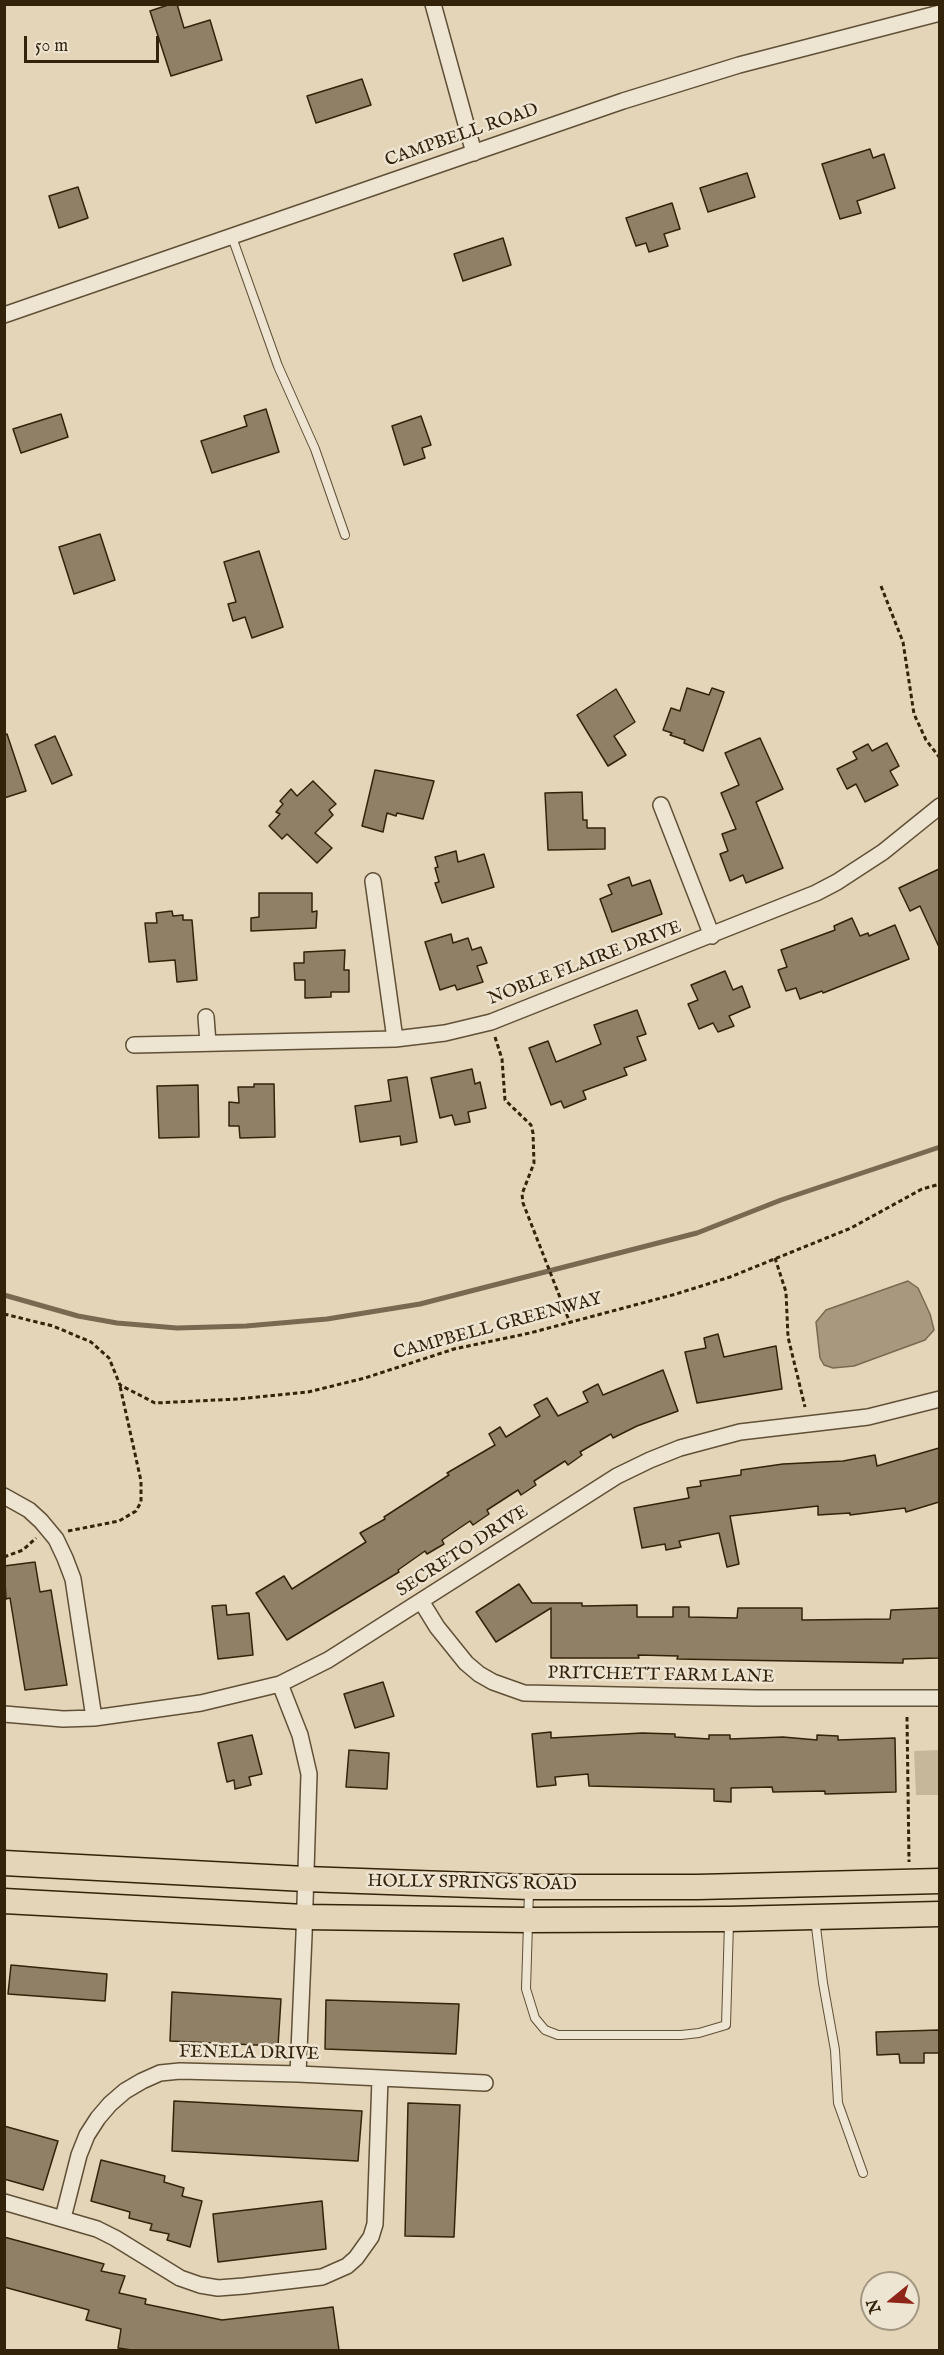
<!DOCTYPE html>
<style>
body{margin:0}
#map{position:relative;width:944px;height:2355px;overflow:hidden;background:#e4d5b9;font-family:"IM FELL English",serif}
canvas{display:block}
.frame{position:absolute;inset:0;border:6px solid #34230b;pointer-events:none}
.north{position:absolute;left:860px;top:2271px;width:60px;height:60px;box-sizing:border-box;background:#ede4d2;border:2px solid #a39782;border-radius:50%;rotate:252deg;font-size:16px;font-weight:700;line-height:24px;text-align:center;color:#34230b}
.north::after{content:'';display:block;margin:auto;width:21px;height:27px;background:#8f2418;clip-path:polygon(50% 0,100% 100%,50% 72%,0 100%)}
.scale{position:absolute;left:24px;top:36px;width:135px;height:27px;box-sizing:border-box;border:3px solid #34230b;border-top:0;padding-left:8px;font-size:18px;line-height:21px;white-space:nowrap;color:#34230b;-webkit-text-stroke:4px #ede4d2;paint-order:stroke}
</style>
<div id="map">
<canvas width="944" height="2355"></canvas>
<div class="frame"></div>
<div class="north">N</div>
<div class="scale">50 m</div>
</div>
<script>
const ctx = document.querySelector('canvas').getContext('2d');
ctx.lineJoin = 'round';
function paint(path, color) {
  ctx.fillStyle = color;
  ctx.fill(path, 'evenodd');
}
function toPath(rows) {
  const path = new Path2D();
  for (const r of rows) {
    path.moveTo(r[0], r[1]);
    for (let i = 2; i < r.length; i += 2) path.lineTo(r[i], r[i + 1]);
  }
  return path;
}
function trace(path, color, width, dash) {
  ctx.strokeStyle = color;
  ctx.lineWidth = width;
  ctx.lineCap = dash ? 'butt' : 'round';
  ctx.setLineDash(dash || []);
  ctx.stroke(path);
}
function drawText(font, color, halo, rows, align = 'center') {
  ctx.font = font + ' "IM FELL English",serif';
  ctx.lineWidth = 5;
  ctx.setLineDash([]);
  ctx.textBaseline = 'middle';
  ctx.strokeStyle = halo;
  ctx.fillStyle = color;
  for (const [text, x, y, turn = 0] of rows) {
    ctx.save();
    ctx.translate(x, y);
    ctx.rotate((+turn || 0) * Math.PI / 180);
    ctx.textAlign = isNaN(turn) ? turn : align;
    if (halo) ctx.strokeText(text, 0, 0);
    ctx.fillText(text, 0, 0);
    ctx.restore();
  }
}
paint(toPath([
 [939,1750,939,1795,916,1795,914,1751]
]), '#c6b79b');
const water = toPath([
 [908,1281,918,1288,930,1314,934,1330,925,1340,854,1366,833,1368,824,1365,820,1358,816,1322,826,1310,908,1281]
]);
paint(water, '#a8987e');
trace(water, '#7a6950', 1.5);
trace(toPath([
 [4,1295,78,1316,117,1323,177,1328,246,1326,327,1319,420,1304,697,1233,781,1200,940,1147]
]), '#7a6950', 5);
const building = toPath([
 [171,4,177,4,184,28,210,20,222,60,171,76,150,11,171,4],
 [362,79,371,105,316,123,307,96,362,79],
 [870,149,873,158,884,154,895,188,857,201,861,213,840,219,822,164,870,149],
 [747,173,755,197,708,212,700,188,747,173],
 [78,187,88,218,59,228,49,196,78,187],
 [672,203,680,229,664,234,668,246,649,252,646,243,636,246,626,218,672,203],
 [503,238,511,265,463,281,454,254,503,238],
 [266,409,279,452,212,473,201,441,247,426,244,416,266,409],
 [61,414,68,437,21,453,13,429,61,414],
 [421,416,431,445,422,448,425,458,404,465,392,426,421,416],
 [100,534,115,580,74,594,59,547,100,534],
 [259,551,283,627,252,638,245,617,233,621,228,604,236,602,224,562,259,551],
 [687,688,709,695,712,688,724,692,703,751,684,743,685,740,670,735,672,733,663,730,671,708,680,711,687,688],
 [616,689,635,722,614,736,626,755,608,766,577,715,616,689],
 [7,734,26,791,4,798,4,735,7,734],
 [55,736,72,775,52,784,35,745,55,736],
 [760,738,783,789,756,802,783,868,746,883,743,875,730,881,720,854,728,851,722,834,736,829,721,793,739,785,725,753,760,738],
 [887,743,899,766,890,771,898,785,865,802,856,784,847,789,837,769,857,759,853,752,868,744,872,751,887,743],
 [375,770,434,781,423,819,397,813,396,816,387,813,383,832,362,826,375,770],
 [313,781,336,804,329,810,333,815,315,833,332,848,317,863,287,834,282,839,269,826,280,814,276,812,283,804,280,801,291,789,297,796,313,781],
 [582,792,583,820,587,820,587,828,605,828,605,849,548,850,545,793,582,792],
 [456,851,458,862,484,854,494,887,442,903,435,883,439,882,435,868,438,867,435,857,456,851],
 [939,869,939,947,920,906,910,911,899,888,939,869],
 [629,877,632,886,650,880,662,914,612,932,600,899,612,894,608,885,629,877],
 [259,893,312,893,312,912,317,911,316,928,251,931,251,918,259,917,259,893],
 [172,911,173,916,183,915,183,920,192,920,197,980,177,982,175,960,149,962,145,923,157,923,156,913,172,911],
 [852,918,860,936,868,933,869,936,895,925,909,959,823,993,822,991,800,999,796,988,786,991,778,970,787,967,781,950,835,930,834,926,852,918],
 [451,934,453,943,468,938,472,950,481,947,487,963,477,966,483,982,457,990,455,985,440,990,425,942,451,934],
 [345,950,344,970,349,970,349,992,331,992,331,997,305,998,305,980,295,980,294,963,304,963,304,952,345,950],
 [725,971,733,990,742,986,750,1007,729,1016,734,1026,718,1032,713,1023,699,1029,688,1004,698,1000,691,985,725,971],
 [637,1010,646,1034,637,1037,646,1060,624,1068,627,1075,583,1091,586,1099,564,1108,561,1101,551,1105,529,1048,548,1041,556,1062,601,1044,594,1025,637,1010],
 [472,1069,475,1084,480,1082,486,1108,468,1112,470,1122,455,1125,452,1115,440,1118,431,1078,472,1069],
 [407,1077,417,1142,401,1145,400,1136,360,1142,355,1106,391,1101,388,1080,407,1077],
 [254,1084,274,1084,275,1137,240,1138,239,1126,229,1126,229,1102,239,1103,238,1087,254,1087,254,1084],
 [198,1085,199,1137,159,1138,157,1086,198,1085],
 [718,1334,724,1357,776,1346,782,1389,697,1403,685,1352,706,1348,704,1338,718,1334],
 [663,1370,678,1411,637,1426,613,1438,611,1434,580,1452,582,1455,568,1465,565,1461,534,1481,536,1485,521,1495,518,1490,487,1510,489,1514,473,1525,470,1521,442,1540,444,1544,427,1554,425,1551,398,1570,399,1572,287,1640,256,1593,284,1576,292,1589,366,1542,360,1533,385,1519,384,1517,449,1475,447,1473,495,1445,489,1434,500,1427,506,1437,540,1416,534,1405,547,1398,558,1416,588,1402,583,1392,598,1384,603,1395,663,1370],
 [939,1448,939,1502,906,1512,905,1508,850,1515,850,1513,818,1515,818,1506,730,1516,739,1564,727,1567,719,1533,679,1541,681,1547,666,1550,665,1544,642,1548,634,1508,689,1498,687,1488,701,1486,700,1481,741,1475,741,1470,783,1464,843,1461,875,1455,877,1466,939,1448],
 [35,1562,40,1592,51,1590,67,1685,25,1690,10,1598,6,1599,4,1566,35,1562],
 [519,1584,532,1603,582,1603,582,1606,637,1605,637,1617,673,1617,673,1607,689,1607,689,1617,737,1618,738,1608,802,1608,802,1620,890,1619,891,1610,939,1608,939,1658,903,1659,903,1663,677,1659,678,1656,638,1655,639,1658,551,1658,551,1608,496,1642,476,1612,519,1584],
 [226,1605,227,1615,249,1613,253,1655,218,1659,212,1606,226,1605],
 [383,1682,394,1716,355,1728,344,1694,383,1682],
 [551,1732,551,1738,642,1733,675,1734,675,1737,709,1739,709,1735,730,1735,730,1739,783,1737,817,1740,817,1735,838,1736,838,1740,895,1738,896,1792,825,1794,825,1791,773,1792,772,1787,731,1788,731,1802,714,1801,714,1789,589,1786,588,1774,555,1777,556,1785,537,1787,532,1734,551,1732],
 [252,1735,262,1774,249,1777,251,1785,235,1789,234,1780,227,1782,218,1743,252,1735],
 [349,1750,389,1753,387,1789,346,1787,349,1750],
 [11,1965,107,1974,105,2001,8,1994,11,1965],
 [172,1992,281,1999,278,2046,170,2041,172,1992],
 [326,2000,459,2004,456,2054,325,2049,326,2000],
 [939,2030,939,2053,924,2053,924,2063,900,2063,899,2054,877,2055,876,2032,939,2030],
 [174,2101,362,2111,358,2161,172,2151,174,2101],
 [408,2103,460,2105,454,2237,405,2236,408,2103],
 [4,2126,58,2141,43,2190,4,2179,4,2126],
 [101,2160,165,2176,164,2182,184,2188,182,2196,202,2201,190,2247,167,2240,169,2234,150,2230,152,2224,129,2218,130,2212,91,2201,101,2160],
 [322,2201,326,2249,218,2262,213,2214,322,2201],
 [4,2237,104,2264,101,2271,125,2276,119,2293,146,2299,145,2304,222,2320,333,2307,339,2350,132,2350,118,2348,121,2329,86,2320,89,2310,4,2287,4,2237]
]);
paint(building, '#908065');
trace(building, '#34230b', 1.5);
const lane = toPath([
 [232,237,278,366,315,449,345,535],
 [529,1891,526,1989,535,2018,545,2030,558,2035,681,2035,699,2033,726,2025,729,1923],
 [815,1919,823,1983,835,2050,838,2103,863,2173]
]);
const street = toPath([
 [433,4,474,153],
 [4,315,623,101,739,65,940,13],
 [661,805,712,936],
 [373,881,395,1039],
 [206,1017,208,1043],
 [134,1045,395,1039,445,1033,491,1022,816,893,837,882,883,852,940,806],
 [4,1496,29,1510,41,1521,56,1539,65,1558,73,1579,94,1718],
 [421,1601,437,1627,466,1663,479,1674,493,1682,524,1693,757,1698,940,1698],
 [280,1684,300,1735,309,1774,304,1935,298,2074],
 [4,1714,63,1719,94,1718,201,1703,280,1684,328,1660,617,1476,650,1460,680,1448,740,1432,868,1417,940,1399],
 [4,2202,97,2229,115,2238,180,2278,200,2285,218,2288,244,2286,322,2277,347,2266,356,2258,371,2237,375,2224,380,2078],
 [63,2218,79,2155,87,2135,98,2118,110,2104,125,2091,142,2081,160,2073,180,2071,298,2074,485,2083]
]);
const primary = toPath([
 [4,1863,305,1879,529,1887,698,1887,940,1881],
 [4,1901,304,1917,528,1920,729,1919,940,1914]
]);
trace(lane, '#605036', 10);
trace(street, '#605036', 18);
trace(primary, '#34230b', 27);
trace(toPath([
 [881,586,903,642,914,714,926,740,940,758],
 [495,1037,502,1059,505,1100,531,1125,533,1133,534,1163,522,1194,523,1203,570,1323],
 [775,1258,786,1292,788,1337,805,1407],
 [4,1314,53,1326,91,1342,109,1358,120,1385,155,1403,238,1399,308,1392,365,1378,454,1349,530,1333,676,1294,730,1277,851,1228,922,1189,940,1184],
 [68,1531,119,1521,136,1511,141,1502,141,1481,120,1386],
 [4,1557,23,1550,36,1538],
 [907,1717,909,1862]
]), '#34230b', 3, [4.5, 3]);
trace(lane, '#ede4d2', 8);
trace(street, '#ede4d2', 15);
trace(primary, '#e4d5b9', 24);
drawText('18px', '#34230b', '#ede4d2', [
 ["CAMPBELL ROAD",462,136,-19],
 ["NOBLE FLAIRE DRIVE",585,964,-21],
 ["CAMPBELL GREENWAY",498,1327,-15],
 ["SECRETO DRIVE",463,1552,-33],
 ["PRITCHETT FARM LANE",661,1676,1],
 ["HOLLY SPRINGS ROAD",472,1884,1],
 ["FENELA DRIVE",249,2054,1]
]);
</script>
